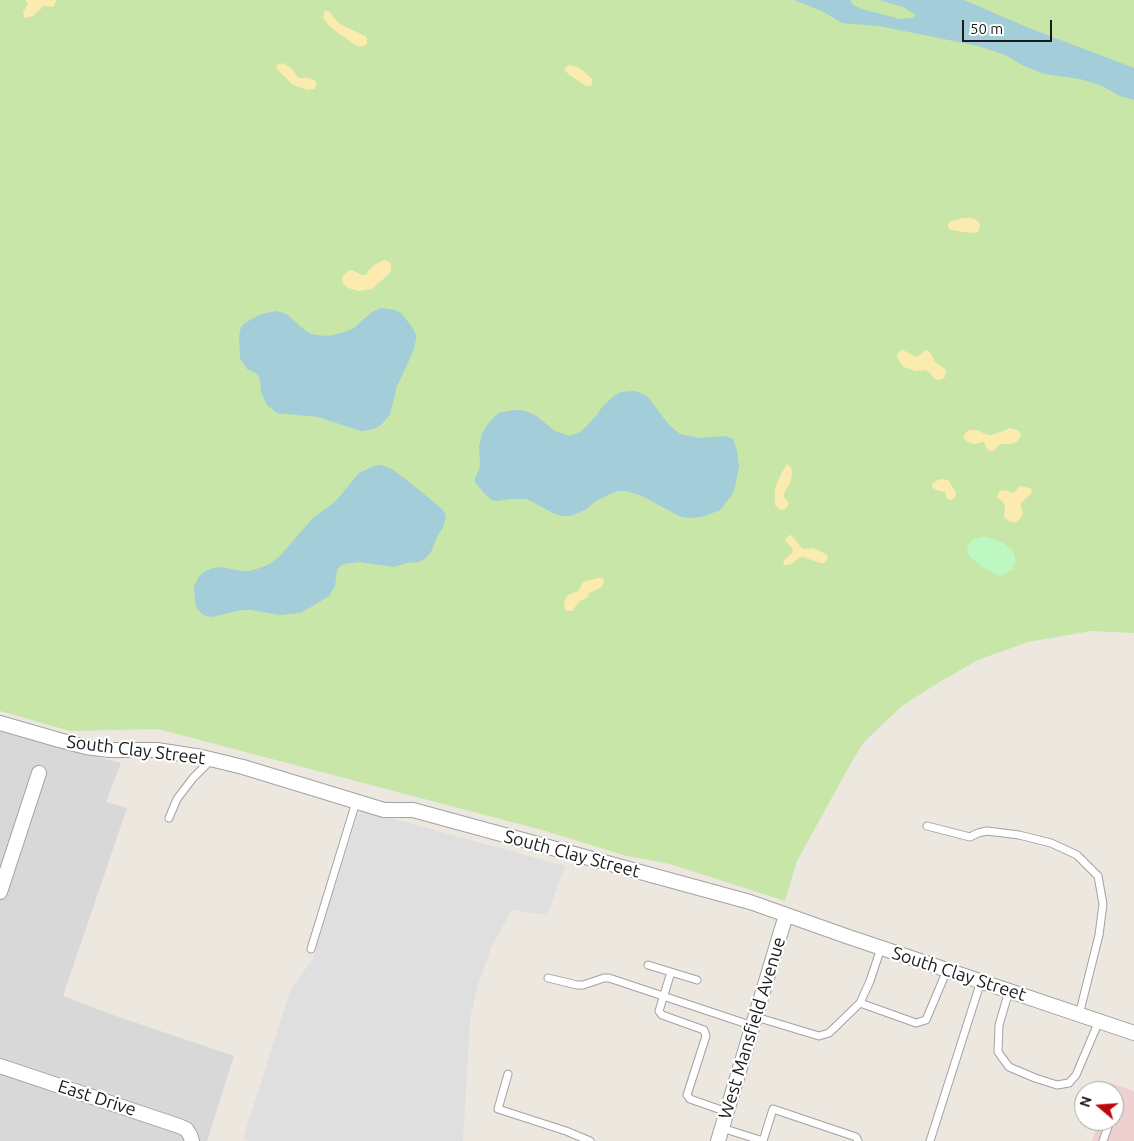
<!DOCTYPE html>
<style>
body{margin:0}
#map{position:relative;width:1134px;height:1141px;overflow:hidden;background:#ece8e0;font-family:Ubuntu,sans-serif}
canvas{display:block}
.north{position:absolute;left:1074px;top:1081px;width:50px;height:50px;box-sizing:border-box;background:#fff;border:1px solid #a4a4a4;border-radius:50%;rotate:288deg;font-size:14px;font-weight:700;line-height:20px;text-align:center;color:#1b1b1b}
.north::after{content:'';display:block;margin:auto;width:18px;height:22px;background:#be070a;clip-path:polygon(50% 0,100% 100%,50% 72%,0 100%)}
.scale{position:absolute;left:962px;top:20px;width:90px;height:22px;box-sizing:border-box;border:2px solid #1b1b1b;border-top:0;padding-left:6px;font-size:15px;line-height:18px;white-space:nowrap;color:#1b1b1b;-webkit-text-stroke:4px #fff;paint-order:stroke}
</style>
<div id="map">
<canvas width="1134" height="1141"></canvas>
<div class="north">N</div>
<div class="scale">50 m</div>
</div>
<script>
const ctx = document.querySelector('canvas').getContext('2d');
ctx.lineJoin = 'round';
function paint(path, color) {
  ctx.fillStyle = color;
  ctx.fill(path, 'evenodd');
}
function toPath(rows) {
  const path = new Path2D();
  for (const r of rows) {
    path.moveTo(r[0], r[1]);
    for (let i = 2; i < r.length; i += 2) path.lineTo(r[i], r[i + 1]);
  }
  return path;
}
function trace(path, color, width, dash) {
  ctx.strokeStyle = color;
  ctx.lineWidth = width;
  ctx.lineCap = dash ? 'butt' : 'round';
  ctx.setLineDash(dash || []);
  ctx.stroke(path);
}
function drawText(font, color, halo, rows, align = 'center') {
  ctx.font = font + ' Ubuntu,sans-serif';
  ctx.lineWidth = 4.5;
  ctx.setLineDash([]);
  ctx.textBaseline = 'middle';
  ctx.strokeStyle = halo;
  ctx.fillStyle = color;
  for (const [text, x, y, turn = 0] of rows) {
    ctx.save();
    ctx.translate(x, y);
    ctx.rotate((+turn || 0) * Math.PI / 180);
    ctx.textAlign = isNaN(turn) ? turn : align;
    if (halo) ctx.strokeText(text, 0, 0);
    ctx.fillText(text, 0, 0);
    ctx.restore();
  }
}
paint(toPath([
 [0,731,121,763,106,802,127,808,63,996,113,1015,234,1056,207,1141,0,1141]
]), '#d9d8d8');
paint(toPath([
 [1111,1083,1134,1091,1134,1141,1092,1141,1099,1121,1114,1121,1114,1091,1109,1091]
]), '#edd0cf');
paint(toPath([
 [0,0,1134,0,1134,633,1091,631,1028,642,978,660,941,681,902,706,864,742,851,763,797,861,785,901,670,864,627,856,542,830,158,729,70,731,0,711]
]), '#c7e6a7');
paint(toPath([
 [25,0,56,0,56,1,54,6,53,7,44,6,33,16,26,18,24,17,23,12,28,4],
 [326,11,329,11,336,20,342,25,365,36,367,38,367,44,362,47,355,45,330,27,323,18,324,12],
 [283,63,291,68,297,76,299,78,308,78,314,80,316,82,316,87,314,89,308,90,293,85,276,68,277,65],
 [568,65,575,66,581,69,592,79,592,85,590,86,586,86,568,74,564,69],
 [963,218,971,218,975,219,979,222,980,226,978,232,970,233,957,231,951,230,948,227,948,224,951,221],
 [385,260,391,263,391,271,389,274,372,289,358,291,348,288,344,285,342,280,343,276,348,271,352,270,362,275,365,275,374,265,382,261],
 [901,350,903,350,916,357,919,356,925,350,927,350,932,355,934,361,946,370,945,377,942,379,938,380,934,378,929,372,925,370,916,371,904,367,900,363,897,356,898,353],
 [1010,428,1017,430,1020,432,1021,435,1017,442,1012,444,1003,444,999,445,994,451,989,451,987,449,984,442,974,444,966,441,963,438,966,432,970,430,977,430,985,434,990,435,995,434],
 [787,464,791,468,792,473,791,481,784,493,784,497,788,502,788,506,785,509,780,510,775,505,775,488,782,472],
 [940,479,948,480,956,492,955,498,952,500,947,499,945,492,939,491,933,488,932,485,933,483],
 [1020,486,1030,488,1032,490,1031,493,1030,495,1021,503,1021,507,1023,513,1021,518,1017,522,1012,522,1009,521,1004,517,1005,506,1003,502,997,497,998,494,1000,491,1006,490,1013,493],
 [791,535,802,548,804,549,813,548,826,554,828,556,827,560,824,563,820,563,803,557,799,558,792,564,785,565,783,564,784,560,790,555,793,551,792,548,785,540,788,536],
 [598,578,602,578,604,580,602,587,589,593,588,597,580,601,572,611,567,611,565,609,564,602,567,596,570,594,578,591,583,582]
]), '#fcebae');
paint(toPath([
 [981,537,987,537,1003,543,1013,551,1016,561,1012,570,1003,575,997,575,981,566,970,557,968,553,967,547,969,544,972,540]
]), '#bdf7c1');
paint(toPath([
 [361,810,565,866,547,915,512,910,493,943,478,985,470,1019,463,1141,249,1141,243,1139,290,991,313,958,357,817]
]), '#dfdfdf');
paint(toPath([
 [794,0,852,0,850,1,853,5,862,9,900,19,913,18,916,15,903,7,879,0,964,0,1029,28,1134,68,1134,100,1120,96,1100,85,1080,79,1044,74,1022,65,1005,55,978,46,879,26,842,23,822,11],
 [381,308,395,310,401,313,412,327,416,335,416,340,412,354,397,386,390,414,382,424,376,428,369,430,361,431,318,417,277,413,267,405,261,392,260,379,257,374,247,369,240,358,239,337,241,327,245,323,259,315,271,312,277,311,288,315,301,327,309,333,315,335,329,336,344,332,354,328,372,312],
 [633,391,638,392,648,397,669,425,680,434,700,438,725,436,733,439,737,451,739,466,735,487,732,495,720,510,710,514,701,517,689,518,681,517,642,496,626,491,618,491,608,495,596,501,585,510,578,513,570,516,563,516,555,514,527,499,510,499,496,501,492,500,484,493,475,482,475,477,479,471,480,464,479,447,482,434,487,425,493,418,499,413,513,410,521,410,528,412,535,415,555,431,570,436,582,431,597,415,602,407,615,395,621,392],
 [380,465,390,468,399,474,440,507,445,513,446,518,443,527,437,537,432,550,427,557,421,561,416,563,410,562,394,567,359,562,344,564,340,566,337,570,335,586,329,596,311,607,300,613,280,615,250,610,241,610,212,617,206,616,201,613,197,609,195,602,194,586,200,575,206,571,213,568,220,567,243,571,250,571,263,567,271,563,279,557,313,518,336,501,359,473,374,466]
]), '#a2cdd9');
const service = toPath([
 [169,818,177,799,193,778,211,760],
 [927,826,970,837,978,833,987,831,1019,835,1051,843,1077,855,1098,876,1103,904,1099,935,1079,1015],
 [311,949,356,802],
 [648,965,697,980],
 [671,972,659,1011,662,1015,704,1030,706,1036,687,1095,690,1099,727,1112],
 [548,978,577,985,583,985,604,978,609,978,753,1026],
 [1009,991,999,1025,998,1052,1009,1067,1035,1078,1057,1085,1069,1083,1076,1075,1099,1021],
 [860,1003,916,1023,926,1020,947,970],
 [756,1017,819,1036,829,1033,860,1003,870,981,881,948],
 [508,1074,498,1109,566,1131,590,1141],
 [1114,1109,1115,1106],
 [722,1128,763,1141,773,1109,856,1137,858,1141],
 [930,1141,981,981],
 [1103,1141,1110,1121]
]);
const minor = toPath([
 [0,723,59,740,86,747,109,750,157,750,202,757,243,767,384,810,413,810,435,816,750,902,846,936,1134,1033],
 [0,892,39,773],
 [0,1066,179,1126,186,1129,190,1135,192,1141],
 [718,1141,786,915]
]);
trace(service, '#a2a2a2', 9);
trace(minor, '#a2a2a2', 16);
trace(service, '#fff', 7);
trace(minor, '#fff', 14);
drawText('18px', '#1b1b1b', '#fff', [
 ["South Clay Street",136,750,7],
 ["South Clay Street",572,854,15],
 ["South Clay Street",959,974,18],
 ["West Mansfield Avenue",752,1028,-73],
 ["East Drive",97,1098,18]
]);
</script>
